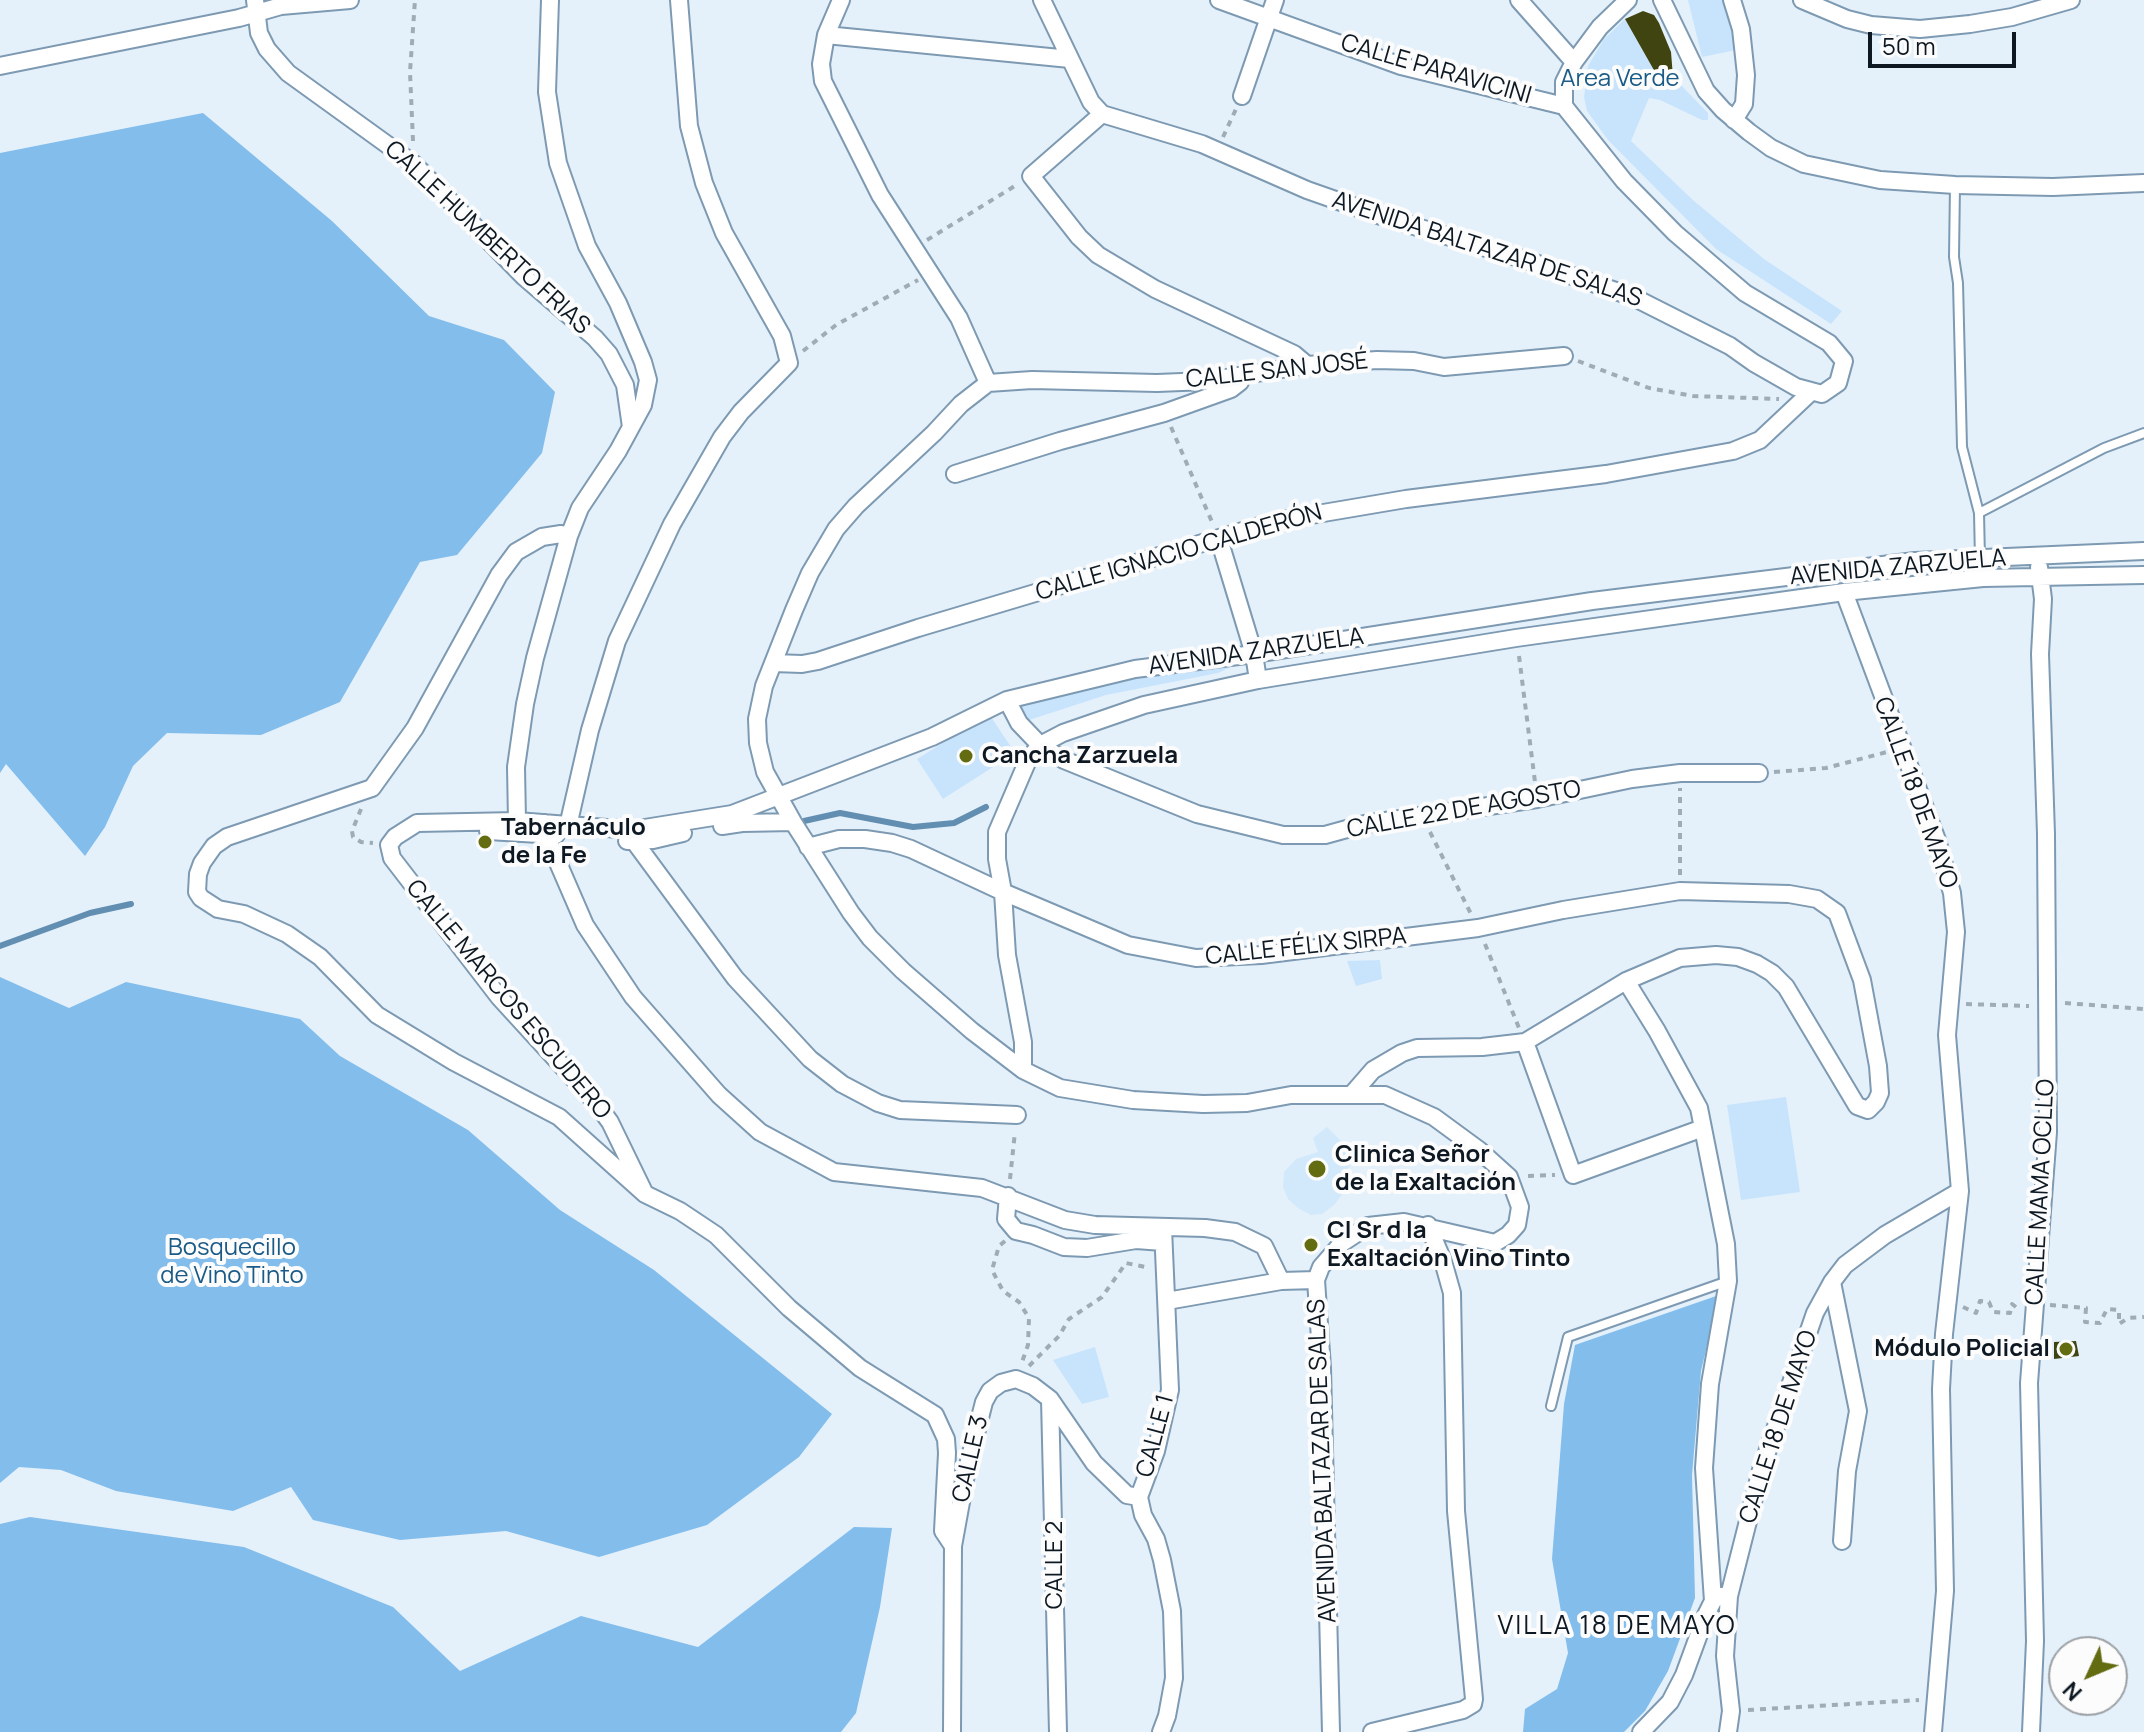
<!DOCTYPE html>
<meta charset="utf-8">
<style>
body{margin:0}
#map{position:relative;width:2144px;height:1732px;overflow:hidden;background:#e4f1fb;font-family:Manrope,sans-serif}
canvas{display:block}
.north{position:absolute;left:2048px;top:1636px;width:80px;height:80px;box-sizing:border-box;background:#fcfcfc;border:2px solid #9ca1a5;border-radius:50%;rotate:226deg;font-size:22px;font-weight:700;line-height:32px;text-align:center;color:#0d1822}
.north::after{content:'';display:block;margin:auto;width:28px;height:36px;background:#646c11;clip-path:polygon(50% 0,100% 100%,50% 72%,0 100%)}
.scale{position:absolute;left:1868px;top:32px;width:148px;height:36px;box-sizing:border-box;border:4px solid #0d1822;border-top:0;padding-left:10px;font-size:24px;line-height:28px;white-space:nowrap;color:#0d1822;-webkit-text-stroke:6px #fcfcfc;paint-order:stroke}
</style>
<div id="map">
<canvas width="2144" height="1732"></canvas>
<div class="north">N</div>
<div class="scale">50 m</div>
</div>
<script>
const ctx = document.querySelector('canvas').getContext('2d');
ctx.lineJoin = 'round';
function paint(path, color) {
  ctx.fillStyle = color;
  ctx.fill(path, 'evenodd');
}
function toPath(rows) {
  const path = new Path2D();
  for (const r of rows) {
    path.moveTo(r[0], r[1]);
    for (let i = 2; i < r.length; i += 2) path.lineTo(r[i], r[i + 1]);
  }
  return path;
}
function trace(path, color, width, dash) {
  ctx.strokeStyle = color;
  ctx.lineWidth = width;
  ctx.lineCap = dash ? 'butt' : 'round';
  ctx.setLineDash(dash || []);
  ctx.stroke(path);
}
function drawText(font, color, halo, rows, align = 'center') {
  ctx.font = font + ' Manrope,sans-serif';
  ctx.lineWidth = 8;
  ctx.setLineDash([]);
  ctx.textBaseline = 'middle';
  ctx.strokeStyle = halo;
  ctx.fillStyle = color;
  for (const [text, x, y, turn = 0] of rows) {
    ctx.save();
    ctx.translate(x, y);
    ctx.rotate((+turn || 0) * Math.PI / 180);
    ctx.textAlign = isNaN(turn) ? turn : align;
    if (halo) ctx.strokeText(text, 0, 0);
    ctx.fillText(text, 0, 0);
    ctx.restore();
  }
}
paint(toPath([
 [1327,1127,1357,1157,1344,1173,1344,1192,1334,1205,1322,1214,1311,1215,1298,1208,1288,1199,1283,1187,1284,1172,1296,1159,1318,1152,1313,1138]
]), '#d2e9fb');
paint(toPath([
 [1688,0,1728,0,1741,49,1702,57],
 [1625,19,1655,72,1673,77,1708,113,1708,120,1702,120,1660,100,1649,98,1631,141,1694,201,1764,259,1842,311,1831,324,1716,249,1608,140,1587,111,1584,97,1588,66,1604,39],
 [1232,657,1233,666,1218,673,1106,695,1029,720,1020,712,1020,702,1028,698],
 [989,714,1015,753,943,799,917,759],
 [1380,960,1382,979,1356,986,1347,961],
 [1786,1097,1800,1192,1741,1200,1727,1105],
 [1095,1347,1109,1397,1082,1404,1053,1360]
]), '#c8e4fc');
paint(toPath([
 [203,113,332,221,429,316,504,340,555,392,542,453,457,555,420,562,340,702,261,735,167,733,133,766,105,827,85,856,6,764,0,773,0,153],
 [0,977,69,1008,126,982,300,1019,340,1056,468,1130,560,1210,654,1270,832,1414,799,1457,707,1525,599,1557,506,1531,400,1540,313,1520,291,1487,233,1511,116,1491,61,1470,19,1467,0,1483],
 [1719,1295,1701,1371,1692,1475,1695,1598,1668,1671,1645,1711,1624,1732,1523,1732,1525,1709,1557,1689,1568,1653,1552,1559,1564,1404,1575,1345],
 [30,1517,244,1547,393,1607,460,1671,581,1616,698,1647,854,1527,892,1528,880,1607,856,1713,841,1732,0,1732,0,1524]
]), '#83bdec');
trace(toPath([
 [804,821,840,813,913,827,954,823,986,807],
 [0,946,90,913,131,904]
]), '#628eb2', 6);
paint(toPath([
 [1643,11,1654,15,1659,23,1671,52,1673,77,1655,72,1625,19],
 [2076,1341,2079,1356,2054,1359,2054,1342]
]), '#3f4410');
const lane = toPath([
 [1955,185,1954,257,1958,283,1962,447,1979,513,1980,559,1983,578],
 [1979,513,2104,448,2144,433],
 [1551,1406,1568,1337,1728,1281]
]);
const street = toPath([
 [255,0,259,33,267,49,288,73,414,164,524,277,595,338,609,354,625,385,631,427],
 [841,0,826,35,821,64,823,81,880,195,959,318,988,383],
 [1042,0,1091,102,1102,114,1202,144,1307,190,1381,216,1532,262,1633,297,1730,346,1754,363,1796,387,1822,394,1838,383,1844,361,1829,343,1745,293,1675,233,1624,181,1564,106,1564,82,1574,62,1600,27,1628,0],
 [1219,0,1401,66,1564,106],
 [1519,0,1574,62],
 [1662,0,1706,91,1723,110,1749,132,1771,148,1804,164,1880,180,1955,185,2053,187,2144,183],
 [1732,0,1741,29,1746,75,1744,104,1734,120],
 [1802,0,1847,19,1871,25,1920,29,1970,24,2012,17,2071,0],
 [826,35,1070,59],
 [0,66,239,18,281,6,350,0],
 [1242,96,1275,0],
 [1102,114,1031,176,1079,237,1098,255,1155,289,1294,354,1307,365],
 [955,474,1060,441,1164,413,1231,389,1240,382,1240,377],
 [569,536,561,534,542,537,516,552,499,575,415,728,372,788,227,837,214,846,202,863,198,874,197,892,201,898,218,909,244,914,287,934,320,957,377,1015,454,1062,559,1117,645,1194,680,1211,716,1235,789,1308,860,1368,935,1415,946,1439,947,1453,943,1531,953,1546],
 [1219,539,1254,654,1258,680],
 [1844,592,1937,840,1952,893,1956,932,1947,1035,1960,1191,1944,1334,1941,1389,1945,1591,1933,1732],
 [773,663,802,664,818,661,918,628,1276,521,1406,499,1606,474,1733,451,1760,440,1811,392],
 [1007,700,1019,723,1040,745,1064,760,1197,814,1283,835,1325,835,1365,824,1537,799,1632,779,1680,773,1759,773],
 [517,821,516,767,525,704,535,658,569,536,580,508,618,451,643,405,648,380,643,362,618,303,587,246,558,163,547,92,550,0],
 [545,823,546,835,585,925,633,997,719,1095,760,1132,834,1172,982,1188,1065,1220,1095,1225,1205,1228,1235,1232,1264,1246,1281,1281],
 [568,826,590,730,617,641,672,524,722,437,741,412,789,363,782,336,724,233,704,183,689,126,679,0],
 [722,826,742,823,793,822],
 [632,830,634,841,735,978,810,1059,842,1084,878,1103,900,1110,1017,1115],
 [488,831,556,835],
 [627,841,653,840,683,833],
 [808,847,839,839,865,839,892,843,911,849,1003,892,1128,945,1196,958,1261,955,1478,928,1563,910,1680,891,1789,894,1817,899,1837,913,1862,980,1878,1066,1880,1093,1876,1102,1868,1110,1857,1106,1786,987,1772,973,1757,964,1738,957,1716,955,1680,958,1626,981,1525,1042,1482,1047,1417,1048,1402,1053,1373,1070,1353,1093],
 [1626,981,1657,1031,1699,1108,1726,1244,1728,1281,1710,1384,1704,1468,1713,1601],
 [1525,1042,1573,1175,1703,1128],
 [1023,1070,1023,1042,1007,955,1003,892,997,859,997,832,1028,760,1040,745,1063,733,1144,705,1258,680,1516,638,1844,592,1983,578,2144,575],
 [645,1194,610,1122,596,1103,499,997,392,858,389,845,395,837,417,823,517,821,632,830,732,814,932,737,1007,700,1135,669,1254,654,1592,601,1915,561,2144,551],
 [1008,1196,1006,1219,1016,1231,1033,1235,1064,1247,1087,1248,1136,1240,1163,1242],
 [1832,1282,1858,1411,1847,1471,1842,1541],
 [1167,1301,1281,1281,1316,1280],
 [1050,1399,1058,1732],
 [952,1732,953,1546,967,1469,984,1402,990,1391,1001,1383,1016,1379,1033,1386,1050,1399,1094,1463,1127,1495,1139,1497],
 [1161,1732,1167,1716,1174,1678,1172,1611,1162,1560,1156,1539,1143,1515,1139,1497,1156,1451,1170,1390,1163,1228],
 [1331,1732,1322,1368,1316,1280,1321,1267,1342,1243,1368,1226,1404,1222,1495,1243,1508,1235,1517,1225,1520,1207,1509,1177,1479,1150,1434,1117,1385,1095,1291,1095,1247,1103,1203,1104,1133,1100,1060,1088,1023,1070,972,1031,903,971,870,938,851,913,793,822,765,772,758,743,757,719,764,686,794,610,810,573,836,529,856,506,934,433,961,404,988,383,1032,380,1157,383,1207,381,1307,365,1377,360,1414,361,1444,367,1564,356],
 [1372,1732,1463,1710,1473,1704,1474,1699,1456,1511,1452,1293,1443,1261,1428,1225],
 [1641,1732,1670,1702,1684,1675,1706,1615,1713,1601,1718,1596,1722,1596],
 [1728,1732,1731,1711,1725,1656,1729,1596,1761,1470,1815,1313,1832,1282,1845,1265,1885,1235,1960,1191],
 [2031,1732,2035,1641,2029,1383,2048,1132,2046,834,2040,654,2043,599,2039,567]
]);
trace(lane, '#7d9ab2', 12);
trace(street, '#7d9ab2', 20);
trace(toPath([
 [1223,137,1236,109],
 [413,141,410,72,415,0],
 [927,240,1018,184],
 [803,351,836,325,918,280],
 [1578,361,1649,388,1693,396,1779,399],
 [1171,427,1212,522],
 [1519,656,1535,782],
 [1774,772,1826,768,1887,752],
 [361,809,352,831,353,837,361,842,373,843],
 [1430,832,1471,914],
 [1680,875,1680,788],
 [1485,944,1519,1028],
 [2065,1003,2144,1009],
 [1966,1004,2029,1006],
 [1528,1176,1555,1175],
 [1010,1179,1015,1132],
 [1005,1241,999,1246,992,1270,1003,1291,1019,1302,1029,1318,1028,1345,1022,1362],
 [2050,1305,2086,1308,2085,1322,2100,1323,2107,1309,2119,1310,2119,1324,2128,1318,2144,1317],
 [1963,1307,1976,1313,1980,1301,1989,1302,1993,1312,2010,1313,2012,1304,2016,1307],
 [1029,1366,1059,1336,1069,1319,1102,1297,1126,1263,1150,1268],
 [1748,1710,1919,1700]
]), '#9fabb5', 4, [6, 6]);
trace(lane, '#fff', 8);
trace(street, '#fff', 16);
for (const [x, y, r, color] of [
 [966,756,8,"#646c11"],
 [485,842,8,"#646c11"],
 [1317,1169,10,"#646c11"],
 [1311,1245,8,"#646c11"],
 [2066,1349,8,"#646c11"]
]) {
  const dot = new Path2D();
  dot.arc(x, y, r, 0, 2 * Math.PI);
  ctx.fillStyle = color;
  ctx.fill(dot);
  trace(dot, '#fcfcfc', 3);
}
drawText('24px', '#0d1822', '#fcfcfc', [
 ["CALLE PARAVICINI",1436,70,16],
 ["CALLE HUMBERTO FRIAS",487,238,43],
 ["AVENIDA BALTAZAR DE SALAS",1487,250,18],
 ["CALLE SAN JOSÉ",1277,371,-6],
 ["CALLE IGNACIO CALDERÓN",1179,553,-16],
 ["AVENIDA ZARZUELA",1898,568,-5],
 ["AVENIDA ZARZUELA",1256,652,-8],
 ["CALLE 18 DE MAYO",1915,793,70],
 ["CALLE 22 DE AGOSTO",1464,810,-10],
 ["CALLE FÉLIX SIRPA",1306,947,-6],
 ["CALLE MARCOS ESCUDERO",508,1000,50],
 ["CALLE MAMA OCLLO",2041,1192,-87],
 ["CALLE 18 DE MAYO",1779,1427,-72],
 ["CALLE 1",1156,1436,-75],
 ["CALLE 3",971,1459,-77],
 ["AVENIDA BALTAZAR DE SALAS",1323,1461,-92],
 ["CALLE 2",1055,1565,-90]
]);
drawText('24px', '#1a5a86', '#fcfcfc', [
 ["Area Verde",1620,79],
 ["Bosquecillo",232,1248],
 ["de Vino Tinto",232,1276]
]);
drawText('bold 24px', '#0d1822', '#fcfcfc', [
 ["Cancha Zarzuela",982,756],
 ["Tabernáculo",501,828],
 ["de la Fe",501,856],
 ["Clinica Señor",1335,1155],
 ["de la Exaltación",1335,1183],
 ["CI Sr d la",1327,1231],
 ["Exaltación Vino Tinto",1327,1259],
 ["Módulo Policial",2050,1349,"right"]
], 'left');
ctx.letterSpacing = '2px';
drawText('26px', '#0d1822', '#fcfcfc', [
 ["VILLA 18 DE MAYO",1617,1627]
]);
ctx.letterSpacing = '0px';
</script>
